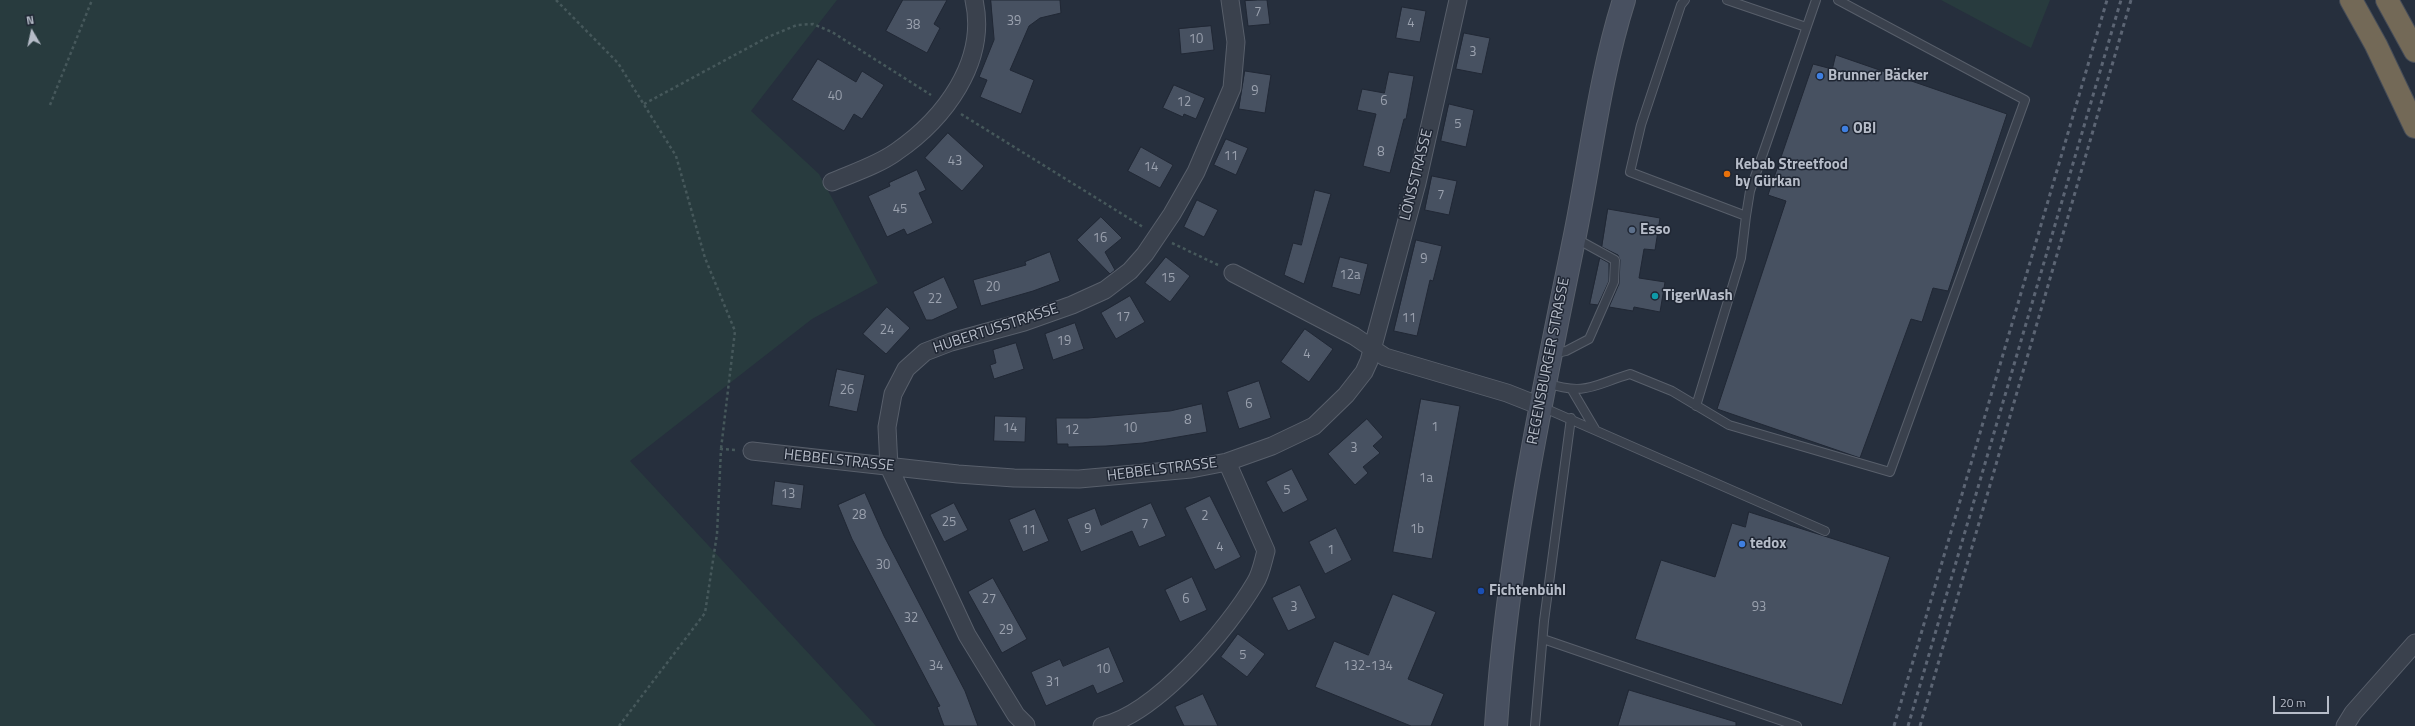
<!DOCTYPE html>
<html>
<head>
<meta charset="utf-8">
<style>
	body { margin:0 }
	#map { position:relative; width:2415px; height:726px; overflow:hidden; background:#262f3d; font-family:"Titillium Web",sans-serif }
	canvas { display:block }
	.north { position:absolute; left:12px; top:12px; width:40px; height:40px; -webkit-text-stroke:3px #1f2633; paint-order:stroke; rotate:351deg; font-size:11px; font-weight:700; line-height:16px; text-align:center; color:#b6bcc8 }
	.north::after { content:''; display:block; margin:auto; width:14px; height:18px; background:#b6bcc8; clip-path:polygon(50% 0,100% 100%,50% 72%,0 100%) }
	.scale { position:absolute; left:2273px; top:696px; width:56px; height:18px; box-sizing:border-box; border:2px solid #b6bcc8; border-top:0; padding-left:5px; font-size:12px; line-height:14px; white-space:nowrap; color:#b6bcc8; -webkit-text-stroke:3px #1f2633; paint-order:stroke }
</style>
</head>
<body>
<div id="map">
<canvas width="2415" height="726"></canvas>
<div class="north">N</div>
<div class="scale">20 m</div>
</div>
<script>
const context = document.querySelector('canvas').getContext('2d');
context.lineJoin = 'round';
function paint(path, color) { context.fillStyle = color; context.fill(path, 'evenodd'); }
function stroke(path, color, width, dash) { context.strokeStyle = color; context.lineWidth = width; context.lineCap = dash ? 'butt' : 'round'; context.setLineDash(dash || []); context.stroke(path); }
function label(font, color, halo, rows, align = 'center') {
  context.font = font + ' "Titillium Web",sans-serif'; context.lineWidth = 3; context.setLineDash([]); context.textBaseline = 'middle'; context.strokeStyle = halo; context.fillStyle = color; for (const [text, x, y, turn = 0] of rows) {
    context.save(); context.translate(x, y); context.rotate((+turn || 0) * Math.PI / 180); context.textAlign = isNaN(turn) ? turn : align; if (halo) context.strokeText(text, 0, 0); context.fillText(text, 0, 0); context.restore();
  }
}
paint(new Path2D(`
	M0,0H837L751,111L819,174L878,283L812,319L630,461L876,726H0Z
	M1941,0H2050L2031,48Z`), '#283b3e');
const building = new Path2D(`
	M903,0H947L934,24L940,28L927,53L886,31Z
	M991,0H1060L1061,13L1040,18L1029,26L1010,70L1034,80L1021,114L980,97L987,80L979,77L994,40Z
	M1258,0H1267L1270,24L1248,26L1245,1Z
	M1402,7L1426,11L1420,42L1396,38Z
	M1211,26L1214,50L1181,54L1179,29Z
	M1464,33L1490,38L1482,74L1456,69Z
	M1836,55L2007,114L1948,291L1933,288L1922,322L1911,319L1860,458L1717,409L1786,201L1768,195L1813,64L1832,69Z
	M818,59L856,82L862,71L884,85L862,119L854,114L844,131L792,100Z
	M1245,71L1271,75L1265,113L1239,109Z
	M1389,72L1414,76L1406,119H1404L1390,173L1363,166L1376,114L1357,110L1362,89L1384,93Z
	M1174,85L1205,98L1196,119L1184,114L1183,117L1163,108Z
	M1449,104L1474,110L1466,147L1441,141Z
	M948,133L984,166L962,191L925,158Z
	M1226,139L1248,148L1236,175L1214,165Z
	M1141,147L1173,165L1160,188L1128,171Z
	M917,170L926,190L919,193L933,223L907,235L904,229L887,237L868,196L890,186L889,183Z
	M1432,176L1457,181L1449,215L1425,210Z
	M1315,190L1331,194L1304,284L1284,275L1293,243L1301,245Z
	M1197,200L1218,210L1204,237L1184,227Z
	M1608,209L1660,218L1655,250L1644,249L1639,278L1665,282L1660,312L1634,307L1633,311L1609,307L1619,284L1620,260L1618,255L1602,247Z
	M1101,217L1122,238L1105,252L1115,270L1110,274L1077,240Z
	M1416,240L1442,246L1433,281L1430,280L1417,336L1394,331Z
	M1050,252L1060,281L1033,291L981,306L973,280L1026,265L1025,262Z
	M1166,257L1190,276L1170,302L1145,283Z
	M1340,257L1368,264L1360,295L1332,287Z
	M1600,258L1609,263V281L1598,305L1590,304Z
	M944,277L958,308L932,320H926L913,292Z
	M1130,296L1145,322L1116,339L1101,313Z
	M887,307L910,328L886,354L863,334Z
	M1075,323L1084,349L1053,360L1045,334Z
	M1305,329L1333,349L1309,382L1281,362Z
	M1016,343L1024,369L994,379L990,365L996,363L993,350Z
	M837,369L865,375L857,412L829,406Z
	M1259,381L1271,418L1239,429L1227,392Z
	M1421,399L1460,406L1432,559L1393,552Z
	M1202,404L1207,432L1143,443L1106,446L1068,447V444H1057L1056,418H1088L1170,411Z
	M995,416L1026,417L1025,442L994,441Z
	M1367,419L1383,437L1373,446L1380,453L1363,467L1368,473L1355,485L1328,454Z
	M1292,469L1308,500L1283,513L1266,482Z
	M775,481L804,485L801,509L772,505Z
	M865,493L884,536L965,691L978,726H944L937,707L940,706L852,539L838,505Z
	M1210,496L1241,557L1215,570L1185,508Z
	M954,503L968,530L944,542L930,515Z
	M1151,503L1166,536L1139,547L1132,531L1081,552L1067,519L1095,508L1101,525Z
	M1035,509L1049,541L1023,552L1009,520Z
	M1749,512L1890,557L1842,705L1635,639L1661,560L1715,577L1732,523L1745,527Z
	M1336,528L1352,560L1325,574L1309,542Z
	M1192,577L1207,610L1180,622L1165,590Z
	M993,578L1027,639L1002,653L968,592Z
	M1300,585L1316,618L1288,631L1272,598Z
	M1393,594L1436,612L1408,679L1444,694L1431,726H1411L1315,687L1334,641L1368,655Z
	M1238,634L1265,654L1247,677L1221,657Z
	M1109,647L1124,682L1097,694L1093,685L1046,706L1031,672L1060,659L1063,666Z
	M1629,690L1736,722V726H1618Z
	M1203,694L1218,726H1184L1175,707Z`);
paint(building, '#475161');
stroke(building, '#212835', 1);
const service = new Path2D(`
	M1685,0L1681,5L1641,125L1630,172L1746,216L1750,191L1816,0
	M1727,0L1806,27
	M1553,354L1566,351L1589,339L1614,282L1615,260L1575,238
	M1546,383C1586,396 1593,385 1630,374L1672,391L1729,425L1890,472L2025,100L1838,0
	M1572,390L1595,429
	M1696,406L1741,258L1746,216
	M1542,407L1825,531
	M1543,639L1797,726
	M1535,726L1544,621L1571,418`);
const minor = new Path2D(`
	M832,182C853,173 878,165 896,152C944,119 988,62 974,0
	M1233,273L1354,336L1385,357L1507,393L1540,406
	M752,451L958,474L1014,478L1079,479L1191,469L1227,462L1272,446L1314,426L1346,395L1364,372L1369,361L1417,183L1458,0
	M1026,725L1016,715L967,635L889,467L887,427L893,394L906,369L925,352L951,342L1024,322L1072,305L1105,290L1130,271L1145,254L1172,214L1196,172L1232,88L1236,42L1230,0
	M1102,726C1156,714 1228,629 1255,583C1261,574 1263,561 1266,551L1227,462
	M2345,726L2353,713L2415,643`);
const secondary = new Path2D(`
	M1496,726C1507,562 1541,401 1574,240C1590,162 1600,75 1624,0`);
const motorway = new Path2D(`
	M2351,0L2376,45L2415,127
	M2387,0L2415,51`);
stroke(service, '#585f6b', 10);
stroke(minor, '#585f6b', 19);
stroke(secondary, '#585f6b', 24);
stroke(motorway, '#454c58', 24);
stroke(new Path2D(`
	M556,0L618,63L676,156L705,258L735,331L721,449
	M644,104L768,37L797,25L813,24L832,32L931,95
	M50,105L92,0
	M961,114L1143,227
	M1172,243L1218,265
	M619,726L705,613L717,534L721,449L735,450`), '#46585b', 2.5, [3, 3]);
stroke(service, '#3a414d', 8);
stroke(minor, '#3a414d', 17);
stroke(secondary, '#485060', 22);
stroke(motorway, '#736957', 22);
stroke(new Path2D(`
	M1894,726L2107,0
	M1908,726L2121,0
	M1920,726L2131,0`), '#5c6574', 3, [4, 4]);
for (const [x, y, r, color] of [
	[1820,76,4,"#3f7fe0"],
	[1845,129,4,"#3f7fe0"],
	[1727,174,4,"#e8710a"],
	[1632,230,4,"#5c6f8a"],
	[1655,296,4,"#0f9aa8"],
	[1742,544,4,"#3f7fe0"],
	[1481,591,4,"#1a4fb4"]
]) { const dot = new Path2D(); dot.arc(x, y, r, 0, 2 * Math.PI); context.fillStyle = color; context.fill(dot); stroke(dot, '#1f2633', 1.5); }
label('13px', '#9aa1ae', null, [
	["7",1258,13],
	["39",1014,22],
	["4",1411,24],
	["38",913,26],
	["10",1196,40],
	["3",1473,53],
	["9",1255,92],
	["40",835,97],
	["6",1384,102],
	["12",1184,103],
	["5",1458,125],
	["8",1381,153],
	["11",1231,157],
	["43",955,162],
	["14",1151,168],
	["7",1441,196],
	["45",900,210],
	["16",1100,239],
	["9",1424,260],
	["12a",1350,276],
	["15",1168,279],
	["20",993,288],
	["22",935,300],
	["17",1123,318],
	["11",1409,319],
	["24",887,331],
	["19",1064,342],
	["4",1307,355],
	["26",847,391],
	["6",1249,405],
	["8",1188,421],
	["1",1435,428],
	["14",1010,429],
	["10",1130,429],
	["12",1072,431],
	["3",1354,449],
	["1a",1426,479],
	["5",1287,491],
	["13",788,495],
	["28",859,516],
	["2",1205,517],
	["25",949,523],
	["7",1145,525],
	["9",1088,530],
	["1b",1417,530],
	["11",1029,531],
	["4",1220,548],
	["1",1331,551],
	["30",883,566],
	["27",989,600],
	["6",1186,600],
	["3",1294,608],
	["93",1759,608],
	["32",911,619],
	["29",1006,631],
	["5",1243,656],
	["34",936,667],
	["132-134",1368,667],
	["10",1103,670],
	["31",1053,683]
]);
label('bold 15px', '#b6bcc8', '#1f2633', [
	["Brunner Bäcker",1828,76],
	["OBI",1853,129],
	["Kebab Streetfood",1735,165],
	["by Gürkan",1735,182],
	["Esso",1640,230],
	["TigerWash",1663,296],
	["tedox",1750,544],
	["Fichtenbühl",1489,591]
], 'left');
label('15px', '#b6bcc8', '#1f2633', [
	["LÖNSSTRASSE",1417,175,-76],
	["HUBERTUSSTRASSE",996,329,-18],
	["REGENSBURGER STRASSE",1549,361,-79],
	["HEBBELSTRASSE",839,461,6],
	["HEBBELSTRASSE",1162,470,-7]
]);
</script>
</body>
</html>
